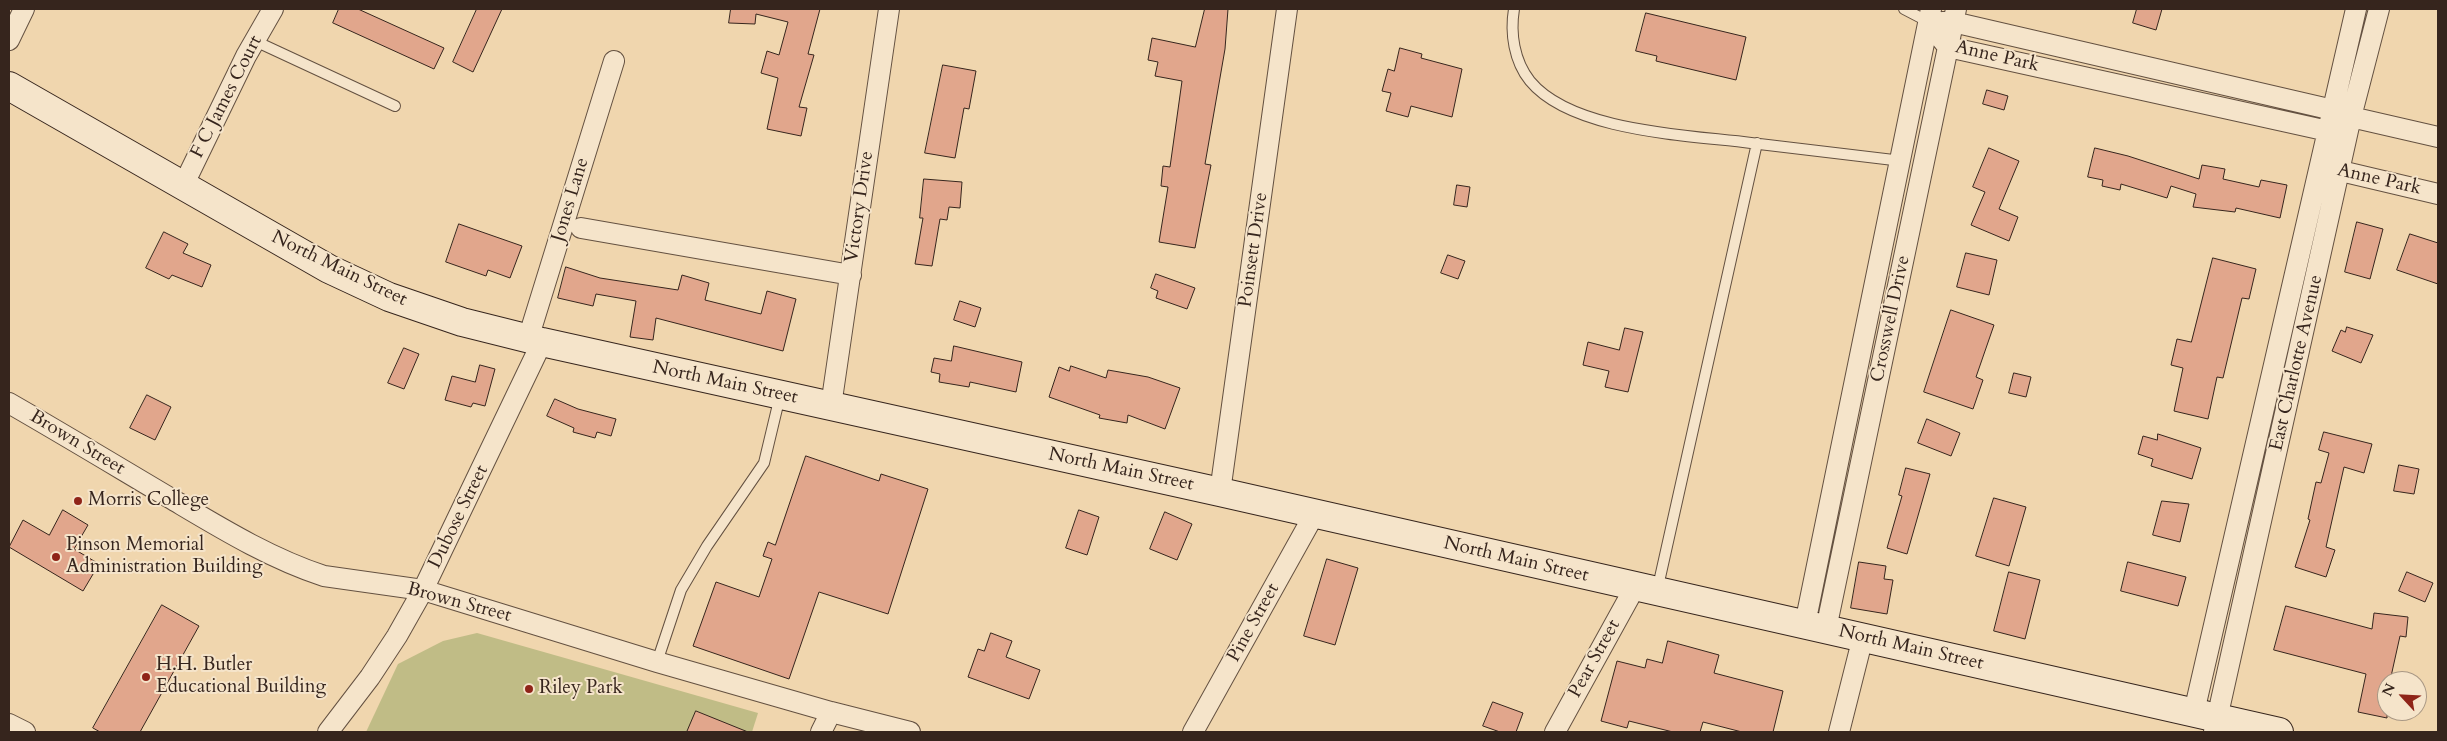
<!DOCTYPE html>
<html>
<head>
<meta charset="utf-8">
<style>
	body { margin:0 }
	#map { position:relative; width:2447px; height:741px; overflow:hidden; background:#f0d6ae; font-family:Cardo,serif }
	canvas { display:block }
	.frame { position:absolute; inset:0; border:10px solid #36251d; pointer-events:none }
	.north { position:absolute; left:2377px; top:671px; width:50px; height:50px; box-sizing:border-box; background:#f5e4ca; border:1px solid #a99885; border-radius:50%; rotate:295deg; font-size:14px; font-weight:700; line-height:20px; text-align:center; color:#36251d }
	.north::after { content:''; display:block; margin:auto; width:18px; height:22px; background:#8f2418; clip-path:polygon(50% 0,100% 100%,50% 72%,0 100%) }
</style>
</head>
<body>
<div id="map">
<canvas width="2447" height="741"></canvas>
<div class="frame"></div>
<div class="north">N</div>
</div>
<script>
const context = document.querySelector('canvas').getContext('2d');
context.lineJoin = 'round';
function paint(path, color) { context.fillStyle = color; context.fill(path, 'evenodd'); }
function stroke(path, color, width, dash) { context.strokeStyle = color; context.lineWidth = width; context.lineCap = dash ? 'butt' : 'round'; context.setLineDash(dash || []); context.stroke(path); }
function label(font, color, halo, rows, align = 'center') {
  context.font = font + ' Cardo,serif'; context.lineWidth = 4; context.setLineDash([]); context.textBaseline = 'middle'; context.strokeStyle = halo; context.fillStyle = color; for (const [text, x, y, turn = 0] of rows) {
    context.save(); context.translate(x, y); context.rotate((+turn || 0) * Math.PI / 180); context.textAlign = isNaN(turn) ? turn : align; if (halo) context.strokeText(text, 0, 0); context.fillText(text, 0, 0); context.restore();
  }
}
paint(new Path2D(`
	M477,633L758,713L752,732H366L398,664L443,641Z`), '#c0bc86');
const building = new Path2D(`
	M339,9H358L444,48L434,69L333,23Z
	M477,9H502L473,72L453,62Z
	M731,9H820L808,54L814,55L799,107L807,108L801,136L767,129L778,78L761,73L767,51L779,55L788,22L756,14L755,24L729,23Z
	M1205,9H1228L1225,49L1205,164L1211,165L1195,248L1159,242L1168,187L1161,186L1163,166L1170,167L1182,81L1155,76L1158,62L1148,60L1152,38L1195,47Z
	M2137,9H2162L2156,30L2133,23Z
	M1646,13L1746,37L1736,80L1656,61L1657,56L1636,51Z
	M1400,48L1422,54L1421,58L1462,69L1452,117L1411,106L1408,117L1386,111L1391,93L1382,91L1388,69L1394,71Z
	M943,65L976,71L969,109L964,108L955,158L925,153Z
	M1987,90L2008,96L2004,110L1983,104Z
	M1989,148L2019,161L1999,209L2018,217L2009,241L1971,225L1985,192L1973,187Z
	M2095,148L2128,156L2199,179L2202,165L2225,169L2223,179L2259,187L2261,180L2287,185L2280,218L2236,208L2235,212L2193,207L2196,194L2171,186L2167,198L2121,184L2120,190L2102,186L2103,180L2088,177Z
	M924,179L962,182L960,208L949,207L947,220L940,219L932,266L915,264L923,218H920Z
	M1457,185L1470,187L1467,207L1454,205Z
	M2357,222L2383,229L2370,279L2345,272Z
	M459,224L522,246L510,278L488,270L486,276L446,262Z
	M164,232L188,244L183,253L211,265L202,287L172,275L169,279L146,268Z
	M2410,234L2438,243V284L2397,270Z
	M1966,253L1997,260L1989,295L1957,287Z
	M1448,255L1465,261L1458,279L1441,273Z
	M2213,258L2256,269L2249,299L2242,298L2223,378L2217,377L2208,419L2174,411L2183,368L2171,365L2177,339L2191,342Z
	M566,267L600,278L678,290L682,275L709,283L705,300L761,314L767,291L796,299L783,351L656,318L653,340L630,337L636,301L596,294L593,306L558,298Z
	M1156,274L1195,288L1187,309L1156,298L1158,291L1151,288Z
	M960,301L981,308L975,327L954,320Z
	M1951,310L1994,325L1976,377L1983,380L1973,409L1924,392Z
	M2347,327L2373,335L2361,363L2332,351L2341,330L2345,332Z
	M1625,328L1643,332L1628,392L1605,387L1609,371L1583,365L1588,342L1619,350Z
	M954,346L1022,362L1016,392L970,382L969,387L939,382L940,374L931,372L934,358L951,361Z
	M404,348L419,354L404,389L388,383Z
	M480,365L495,369L485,406L473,403L471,407L445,400L452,376L475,382Z
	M1071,366L1106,378L1108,370L1148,377L1180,388L1165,429L1128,415L1127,423L1099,418L1100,415L1049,397L1059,367L1069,371Z
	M2014,373L2031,377L2026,397L2009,393Z
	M147,395L171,407L155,440L130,428Z
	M555,399L578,409L616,419L611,436L597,432L595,438L573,432L574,428L547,416Z
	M1927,419L1960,433L1951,456L1918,443Z
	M2324,432L2372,444L2364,473L2344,467L2326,547L2335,550L2326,577L2295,567L2310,520L2308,519L2316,482L2321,483L2329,453L2319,450Z
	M2158,434L2201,448L2192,479L2151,466L2153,459L2138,454L2143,436L2157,440Z
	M806,456L879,481L881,474L928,489L888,614L819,592L789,679L693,646L716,582L759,597L772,559L763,556L768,542L775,545Z
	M2399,465L2419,469L2414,494L2394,491Z
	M1906,468L1930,474L1907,554L1887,548L1902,496L1899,495Z
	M1994,498L2026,507L2009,566L1976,556Z
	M2162,501L2189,504L2180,542L2153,535Z
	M63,510L88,525L74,549L99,564L83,591L9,547L23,520L49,535Z
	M1079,510L1099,517L1087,555L1066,548Z
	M1165,512L1192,524L1177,560L1150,549Z
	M1327,559L1358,568L1335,645L1304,636Z
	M1859,562L1886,566L1884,579L1893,580L1887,614L1851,608Z
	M2128,562L2186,577L2178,606L2121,591Z
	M2009,572L2040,580L2025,639L1994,631Z
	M2407,572L2433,583L2425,602L2399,591Z
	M162,605L199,626L140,732H100L93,728Z
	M2286,606L2372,629L2374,613L2408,617L2406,637L2400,636L2390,681H2387V718L2358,712L2366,674L2274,650Z
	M991,633L1012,641L1006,657L1040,670L1029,699L968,677L978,649L984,651Z
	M1668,641L1719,655L1714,673L1783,691L1773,732H1742L1703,722L1700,732H1673L1629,721L1627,728L1601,721L1617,661L1645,668L1647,659L1662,663Z
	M1493,702L1523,713L1516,732H1500L1483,726Z
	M696,711L748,732H687Z`);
paint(building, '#e1a68c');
stroke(building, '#36251d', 1);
const service = new Path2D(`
	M1514,9C1510,33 1514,61 1530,81C1572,132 1689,135 1751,143C1801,149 1852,155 1902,161
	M1904,9L1929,22
	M255,41L395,106
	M1657,591L1757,143
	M657,662L681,590L707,546L764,463L780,396`);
const minor = new Path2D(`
	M1942,22H1953L2333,110L2351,117L2438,137
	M1939,36L1948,47L2328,131L2339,125
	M9,40L24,9
	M2328,168L2438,194
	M183,186L246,56L273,9
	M581,228L851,275
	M528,339L614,61
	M9,403C63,434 116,466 170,498C219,527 269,558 324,576L423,590L657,662L831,712L910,732
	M831,406L889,9
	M1220,492L1287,9
	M1805,624L1931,9
	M1826,629L1956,9
	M2194,712L2356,9
	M9,724L25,732
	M328,732L370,677L397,636L423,590L542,342
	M821,732L831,712
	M1193,732L1315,513
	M1555,732L1635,587
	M1839,732L1863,637
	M2214,732L2351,117L2379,9`);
const secondary = new Path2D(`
	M9,86L329,269L389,297L462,322L542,342L1220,492L2279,732`);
stroke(service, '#645141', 12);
stroke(minor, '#645141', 22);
stroke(secondary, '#36251d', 30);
stroke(service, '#f5e4ca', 10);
stroke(minor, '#f5e4ca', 20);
stroke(secondary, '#f5e4ca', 28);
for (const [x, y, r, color] of [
	[78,501,5,"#8f2418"],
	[56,557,5,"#8f2418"],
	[146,677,5,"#8f2418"],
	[529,689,5,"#8f2418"]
]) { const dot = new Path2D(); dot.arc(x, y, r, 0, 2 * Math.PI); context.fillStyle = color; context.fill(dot); stroke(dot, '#f5e4ca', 2); }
label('19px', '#36251d', '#f5e4ca', [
	["Anne Park",1997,57,13],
	["F C James Court",227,97,-63],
	["Anne Park",2379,180,13],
	["Jones Lane",571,200,-73],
	["Victory Drive",860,207,-82],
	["Poinsett Drive",1254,250,-82],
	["North Main Street",339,269,26],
	["Crosswell Drive",1891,319,-78],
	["East Charlotte Avenue",2297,363,-77],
	["North Main Street",725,383,12],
	["Brown Street",77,443,31],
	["North Main Street",1121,470,12],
	["Dubose Street",459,517,-64],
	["North Main Street",1516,560,13],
	["Brown Street",459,603,15],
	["Pine Street",1254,623,-61],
	["North Main Street",1911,648,13],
	["Pear Street",1595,659,-61]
]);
label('19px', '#36251d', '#f5e4ca', [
	["Morris College",88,501],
	["Pinson Memorial",66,546],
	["Administration Building",66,568],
	["H.H. Butler",156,666],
	["Educational Building",156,688],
	["Riley Park",539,689]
], 'left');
</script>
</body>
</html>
